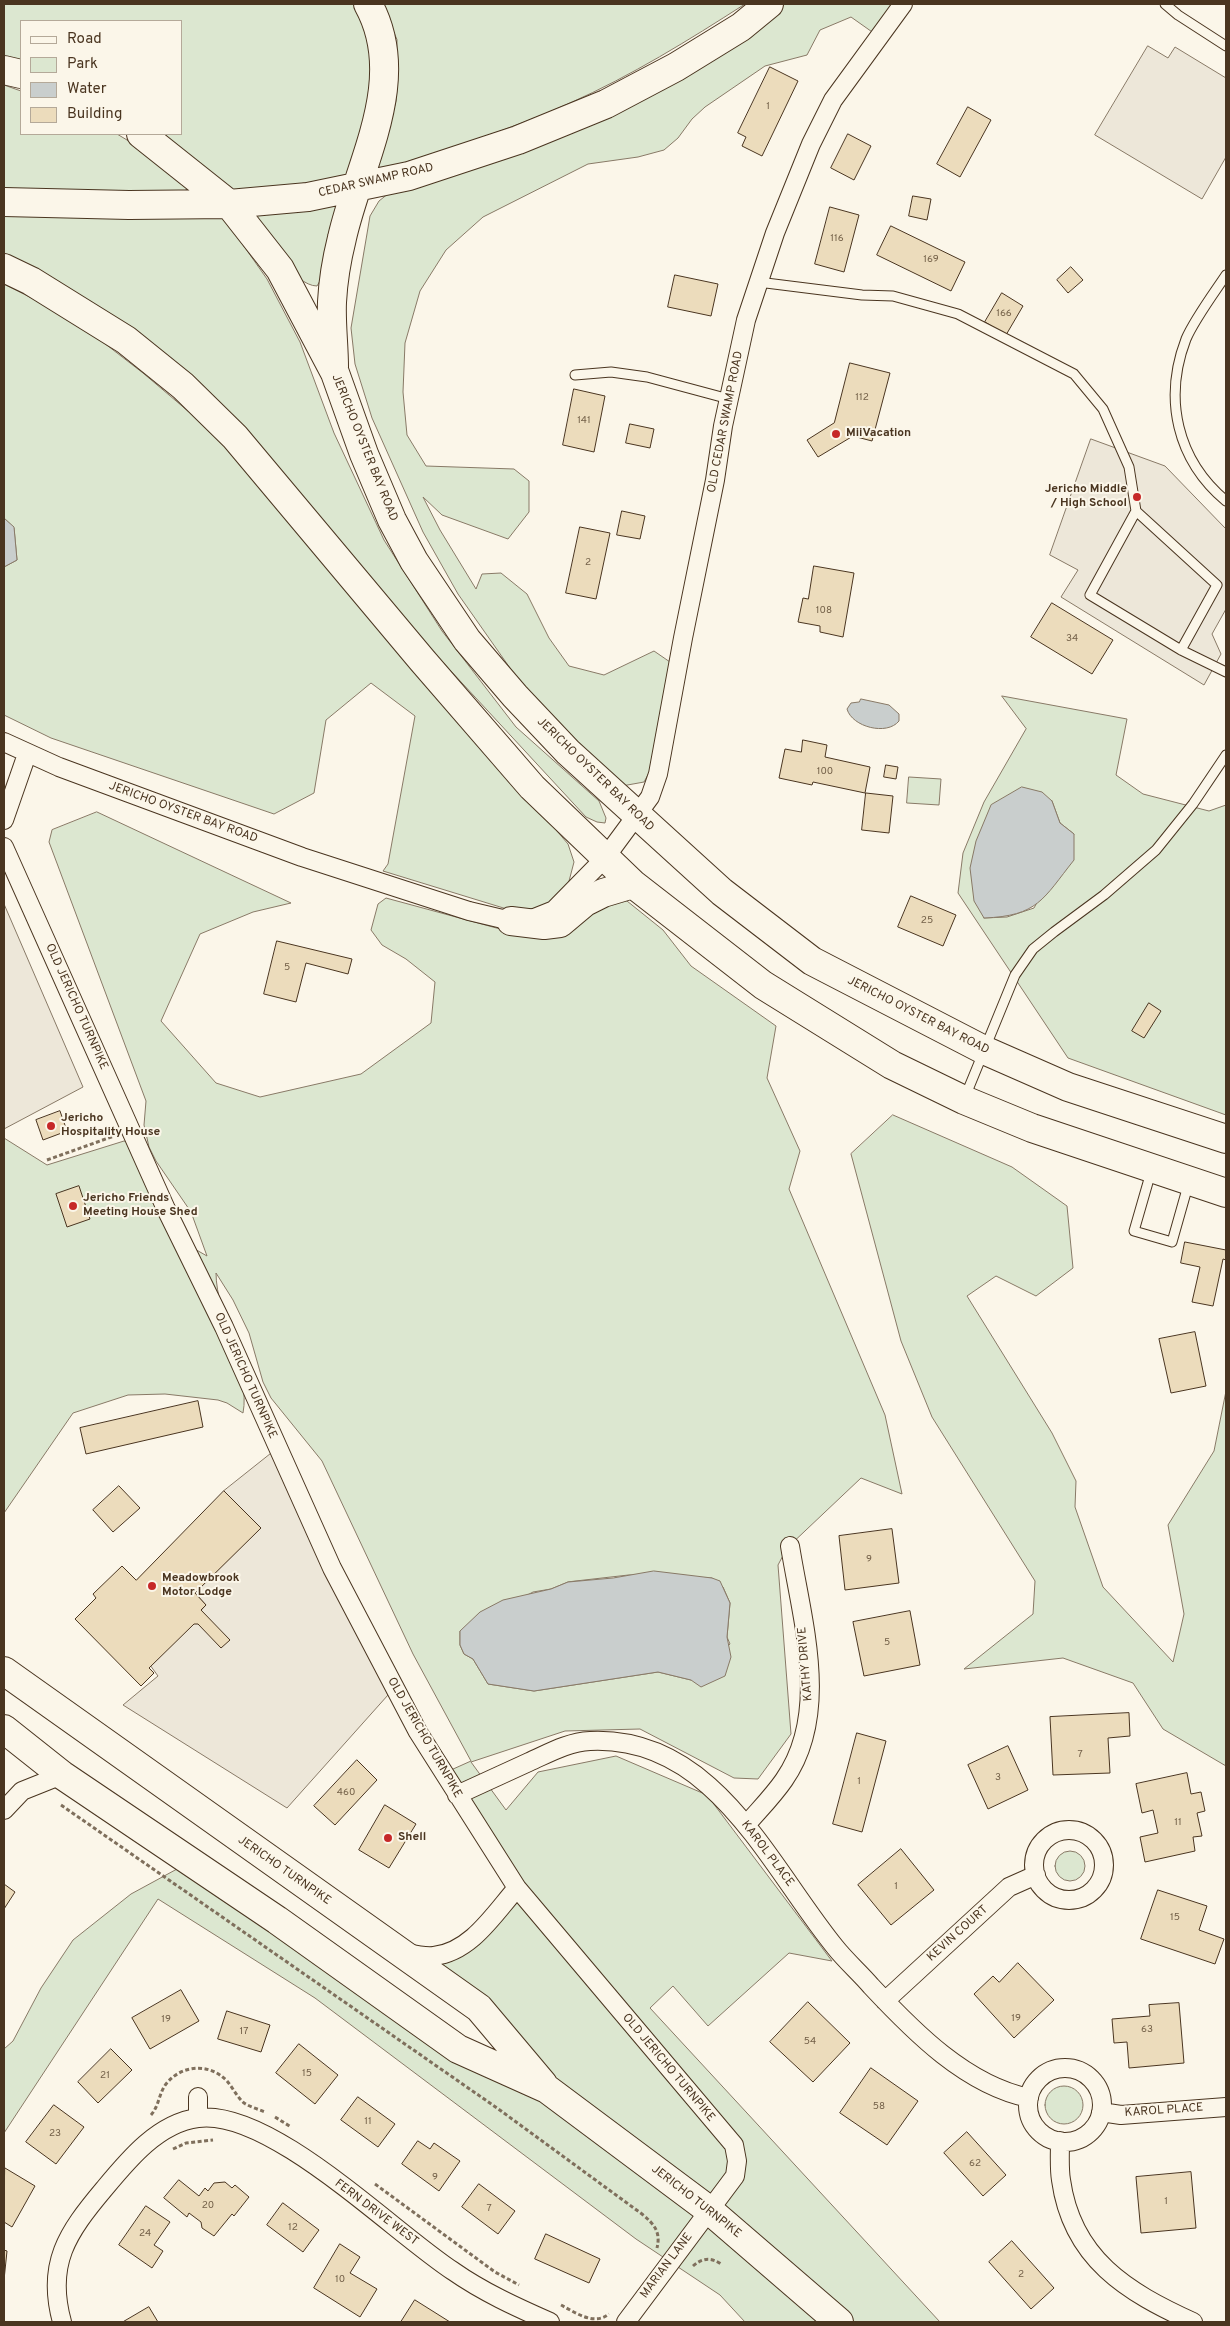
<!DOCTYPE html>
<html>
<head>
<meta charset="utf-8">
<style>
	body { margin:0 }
	#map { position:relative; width:1230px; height:2326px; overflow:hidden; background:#fbf6e9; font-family:Overpass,sans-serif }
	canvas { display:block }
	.frame { position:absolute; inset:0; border:5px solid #4a3520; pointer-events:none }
	.legend { position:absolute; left:20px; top:20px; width:162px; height:115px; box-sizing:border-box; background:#fbf6e9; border:1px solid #b4a999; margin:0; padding:6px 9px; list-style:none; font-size:15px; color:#4a3520 }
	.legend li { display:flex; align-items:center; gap:10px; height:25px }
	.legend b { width:25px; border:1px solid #b4a999 }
</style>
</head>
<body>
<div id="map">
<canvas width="1230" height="2326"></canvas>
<div class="frame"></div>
<ul class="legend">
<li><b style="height:6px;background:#fbf6e9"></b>Road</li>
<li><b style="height:14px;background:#dce7d0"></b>Park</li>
<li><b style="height:14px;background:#c9cecd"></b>Water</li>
<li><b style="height:14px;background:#ecdcbc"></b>Building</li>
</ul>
</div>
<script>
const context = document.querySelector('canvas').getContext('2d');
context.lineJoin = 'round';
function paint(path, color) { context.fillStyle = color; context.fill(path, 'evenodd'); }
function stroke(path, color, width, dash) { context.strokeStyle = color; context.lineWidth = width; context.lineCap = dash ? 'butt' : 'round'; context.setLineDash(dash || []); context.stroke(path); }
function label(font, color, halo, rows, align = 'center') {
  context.font = font + ' Overpass,sans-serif'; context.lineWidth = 4; context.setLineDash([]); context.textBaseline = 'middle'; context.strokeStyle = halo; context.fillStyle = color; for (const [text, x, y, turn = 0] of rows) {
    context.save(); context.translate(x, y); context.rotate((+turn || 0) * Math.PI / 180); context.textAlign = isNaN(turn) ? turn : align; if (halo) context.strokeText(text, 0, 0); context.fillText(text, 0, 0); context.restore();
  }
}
const green = new Path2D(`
	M4,4H358L375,48L373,92L348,178L230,192L164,134H181V21H21V62L4,56Z
	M382,4H745C689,40 631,76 570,103C508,131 442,151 377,171L396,101L397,40Z
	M773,4H898L875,34L851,17L820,30L807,55L765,66L705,107L692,119L678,138L664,150L638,157L588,164L483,217L446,250L420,291L405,343L403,392L407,435L426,466L514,469L529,481V512L508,539L442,515L423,497L440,530L476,589L482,574L501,573L527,594L549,638L569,666L604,675L654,651L670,662L650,771L644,782L622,786L609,779L517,678L458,594L423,532L372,418L355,364L351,328L370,216L379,201L394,189L542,136Z
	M4,85L21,91V134H117L147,152L189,185L184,193L131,195L4,188Z
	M339,204L324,274L317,286C294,286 265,237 252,219L255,212Z
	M4,209L222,215L267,279L300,342L334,433L384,540L442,631L516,727L599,801L606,818L605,823L597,822L586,817L425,643L267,454L17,259L4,253Z
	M4,284L73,319L143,373L234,450L568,844L574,862L568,885L552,902L530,910H510L383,871L388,864L415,716L371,683L326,720L314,793L274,814L51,738L4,715V567L17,560L14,528L4,518Z
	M1002,696L1127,719L1116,775L1143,794L1209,811L1226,805V1115L1068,1058L958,893L963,853L984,802L1026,729ZM1052,801L1060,823L1074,834L1034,908L1007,917L984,918Z
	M909,777L941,779L939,805L907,803Z
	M97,812L291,903L253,912L200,934L161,1021L216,1083L260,1097L361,1074L431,1023L435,982L406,959L382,945L371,930L378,904L386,898L526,936L617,896L627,901L663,930L691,966L776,1026L767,1078L800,1151L789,1189L885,1415L902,1494L861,1478L787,1548L778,1565L791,1734L758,1779L734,1778L640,1729L565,1731L471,1762L506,1810L538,1772L616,1756L707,1795L832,1961L789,1953L708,2026L673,1986L650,2008L940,2322H745L720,2295L636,2239L315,1998L158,1899L4,2133V2049L13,2041L41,1988L73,1940L131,1894L177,1869L546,2089L398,1949L459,1946L514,1888L442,1774L471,1761L413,1654L322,1461L271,1398L263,1382L249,1333L233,1300L216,1273C216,1314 251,1374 243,1413L227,1403L218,1400L165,1394L128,1395L73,1413L4,1513V1138L47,1165L124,1141L132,1143L193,1248L207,1256L191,1212L156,1161L149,1147L144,1125L146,1101L49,842L52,830ZM629,1575L712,1578L723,1587L730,1603L727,1637L730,1644L691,1680L658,1672L534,1691L488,1684L473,1659L464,1654L460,1645V1631L533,1592L551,1589L568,1582Z
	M893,1115L1012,1167L1067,1206L1073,1268L1036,1296L996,1276L967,1296L1052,1433L1076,1481L1075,1507L1103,1587L1173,1662L1184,1614L1168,1525L1214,1451L1226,1391V1766L1163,1729L1133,1683L1063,1658L964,1669L1033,1614L1035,1581L932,1417L901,1341L851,1154Z
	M1055 1866a15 15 0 1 1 30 0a15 15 0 1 1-30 0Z
	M1045 2105a19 19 0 1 1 38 0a19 19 0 1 1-38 0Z`);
paint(green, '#dce7d0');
stroke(green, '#887966', 1);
const parking = new Path2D(`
	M1148,46L1168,58L1175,47L1226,78V157L1202,199L1095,135Z
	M1091,439L1165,466L1226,529V609L1212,634L1221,654L1204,685L1061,597L1078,570L1050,555Z
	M4,904L83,1087L4,1129Z
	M273,1452L388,1695L287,1808L123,1705L158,1676L150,1665L206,1605L195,1593L260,1528L224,1491Z`);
paint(parking, '#ede7d9');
stroke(parking, '#887966', 1);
const water = new Path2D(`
	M4,518L14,527L17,560L4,567Z
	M861,699L889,705L899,714V721C887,736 852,727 847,709L851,703L859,702Z
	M1022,787L1042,792L1052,801L1060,823L1074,834V860C1043,899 1038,916 984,918L974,901L970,868L976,841L991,805Z
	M654,1571L712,1578L720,1581L730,1603L727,1637L731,1657L725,1676L701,1687L691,1680L658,1672L534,1691L488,1684L473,1659L464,1654L460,1645V1631L480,1612L503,1600L551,1589L568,1582L613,1578Z`);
paint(water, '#c9cecd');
stroke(water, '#887966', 1);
const building = new Path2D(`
	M770,67L798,81L762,156L742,146L746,137L738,133Z
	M968,107L991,120L960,177L937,164Z
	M848,134L871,146L854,180L831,168Z
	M913,196L931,199L927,220L909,216Z
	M830,207L859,215L844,272L815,264Z
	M891,226L965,262L951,291L877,255Z
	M1071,267L1083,280L1068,293L1057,280Z
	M675,275L718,284L711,316L668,307Z
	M1002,293L1023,306L1006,335L985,322Z
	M850,363L890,373L872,441L853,436L818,457L807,440L834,423Z
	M574,389L605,396L594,452L563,445Z
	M630,424L654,429L650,448L626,443Z
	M622,511L645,516L640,539L617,535Z
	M580,527L610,533L596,599L566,593Z
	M814,566L854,573L843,637L820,632V626L798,622L803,598L808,599Z
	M1052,603L1113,640L1092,674L1031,637Z
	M803,740L827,745L825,757L870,767L865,793L813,782L812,785L779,778L785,749L801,752Z
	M886,765L898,767L896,779L884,777Z
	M866,793L893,796L889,833L862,830Z
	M911,896L956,915L943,946L898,927Z
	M277,941L352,959L348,974L306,963L296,1002L264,994Z
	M1149,1003L1161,1011L1144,1038L1132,1031Z
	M60,1111L67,1131L43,1140L36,1120Z
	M79,1186L90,1219L67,1227L56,1194Z
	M1185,1242L1226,1250V1260L1223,1259L1213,1306L1192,1302L1200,1267L1181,1263Z
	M1195,1332L1206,1386L1171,1393L1159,1339Z
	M198,1401L203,1427L86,1454L80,1428Z
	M119,1486L140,1508L113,1532L93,1510Z
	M224,1491L261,1528L195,1593L206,1605L201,1610L230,1640L221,1648L198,1624H194L149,1668L154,1673L141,1686L75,1619L96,1598L93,1594L122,1566L136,1580Z
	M892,1529L899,1583L845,1590L839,1536Z
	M910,1611L920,1665L864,1676L853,1622Z
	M1129,1713L1130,1736L1108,1738L1110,1773L1053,1775L1050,1717Z
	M857,1733L886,1741L862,1832L833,1824Z
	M1008,1746L1028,1790L988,1809L968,1765Z
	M357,1760L377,1780L335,1825L314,1806Z
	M1187,1773L1191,1794L1201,1792L1205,1811L1197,1813L1202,1836L1193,1837L1195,1851L1145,1862L1140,1837L1158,1833L1153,1810L1142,1813L1136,1784Z
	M385,1805L416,1824L389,1868L359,1850Z
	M901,1849L934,1890L891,1925L858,1885Z
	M4,1884L15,1892L4,1909Z
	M1158,1890L1207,1906L1199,1930L1224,1939L1215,1964L1141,1939Z
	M1018,1963L1054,2000L1014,2038L974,1994L993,1976L999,1982Z
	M181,1990L199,2021L150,2049L132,2018Z
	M808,2002L850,2043L813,2082L770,2042Z
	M1179,2003L1184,2063L1129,2068L1127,2042L1114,2043L1112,2019L1150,2016L1149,2005Z
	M227,2011L270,2025L261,2052L218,2039Z
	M299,2044L338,2075L315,2104L276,2073Z
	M111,2049L132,2070L98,2103L78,2082Z
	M871,2068L918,2101L887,2145L840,2113Z
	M358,2097L395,2124L378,2147L341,2120Z
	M54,2105L84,2127L56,2164L26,2142Z
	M967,2132L1006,2175L983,2196L944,2153Z
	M418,2141L430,2149L434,2143L460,2161L439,2191L402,2164Z
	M5,2168L35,2186L12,2227L4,2222Z
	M1191,2172L1196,2228L1141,2233L1136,2177Z
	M179,2180L199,2196L205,2188L208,2191L214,2183L225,2182L232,2188L235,2185L249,2197L234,2216L232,2214L214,2236L202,2228L201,2222L189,2213L187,2217L164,2198Z
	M479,2184L515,2211L498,2234L462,2207Z
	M283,2203L319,2230L303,2252L267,2225Z
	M146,2206L170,2222L154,2245L163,2251L152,2268L119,2245Z
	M546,2234L600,2259L589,2283L535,2259Z
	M1012,2241L1054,2288L1031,2309L989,2262Z
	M340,2244L360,2257L350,2273L377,2289L360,2317L314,2288Z
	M4,2250L7,2251L4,2280Z
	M415,2300L450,2322H401Z
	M149,2307L158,2322H123Z`);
paint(building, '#ecdcbc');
stroke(building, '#4a3520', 1);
const lane = new Path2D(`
	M1165,4L1178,15L1226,46
	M1226,275C1214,293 1194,320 1186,339C1163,399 1177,460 1226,501
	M758,282L862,295L893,296L958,314L1074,374L1103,409L1129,467L1136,511L1090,595L1181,650L1226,672
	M575,375L611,372L647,377L729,399
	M1136,511L1217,585L1181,650
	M965,1097L1015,975L1033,949L1054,932L1104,895L1156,850L1193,804L1226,755
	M1151,1172L1134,1231L1172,1242L1189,1182`);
const street = new Path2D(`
	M4,742L59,767L302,857L469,911L511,921L529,920L554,910L605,858L650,797L658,774L683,638L715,480L723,426L746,320L775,233L811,144L833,100L903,4
	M4,820L27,754
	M4,847L166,1209L224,1327L332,1568L418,1732L517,1888L734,2145L737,2161L735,2176L626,2322
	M457,1795C481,1784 505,1773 529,1762C549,1753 568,1742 590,1741C714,1735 769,1866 835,1947C846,1961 860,1973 871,1986C914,2032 966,2085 1029,2098
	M4,1810L22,1791L62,1775
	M747,1824C759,1810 773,1796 784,1780C831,1713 802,1621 790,1546
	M1034 1865a35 35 0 1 1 70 0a35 35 0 1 1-70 0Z
	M407,1953C416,1955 426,1957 434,1956C471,1952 494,1914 517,1888
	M885,2001L1009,1887L1036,1875
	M1028 2105a37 37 0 1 1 74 0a37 37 0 1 1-74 0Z
	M198,2097V2118
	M1101,2112L1121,2115L1226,2107
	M1060,2141C1060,2154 1059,2168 1061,2180C1072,2259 1127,2292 1193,2322
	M62,2322C46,2264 67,2233 104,2189C128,2160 158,2123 198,2118C270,2108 393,2232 453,2271C483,2292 516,2307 550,2322`);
const primary = new Path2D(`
	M4,70L21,74
	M141,134L229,204L280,269L335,373L364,454L392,520L414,561L467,640L515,696L568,752L722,892L812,961L986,1051L1068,1087L1226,1139
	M4,202L129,205L229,204L308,197L409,176L518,140L606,104L676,67L741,27L769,4
	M4,268L31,281L126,340L183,386L235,437L422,660L532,787L633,884L763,985L892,1065L964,1100L1032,1128L1226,1193
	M334,367C334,345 331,324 332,302C333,282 337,258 342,238C359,162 410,80 368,4
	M511,921L544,925L560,923L585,902L603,893L633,884
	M4,1671L479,2008L543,2084
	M4,1729L62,1775L277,1920L458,2049L547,2089L709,2210L839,2322`);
stroke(lane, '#4a3520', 11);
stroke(street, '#4a3520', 20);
stroke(primary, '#4a3520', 30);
stroke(new Path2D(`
	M47,1160L114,1136
	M61,1805L497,2108L642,2214C654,2224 661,2232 657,2248
	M151,2115C159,2106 159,2093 166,2084C182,2064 210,2063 227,2081C233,2088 237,2097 244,2103C250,2107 258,2109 265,2112
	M275,2117L291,2127
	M173,2149L186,2143L213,2140
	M375,2184L495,2272L519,2285
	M693,2266C702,2258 711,2257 721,2264
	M561,2305C576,2313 594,2326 609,2314`), '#7f6f5c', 3, [4, 2.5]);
stroke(lane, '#fbf6e9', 9);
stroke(street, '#fbf6e9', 18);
stroke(primary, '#fbf6e9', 28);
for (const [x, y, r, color] of [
	[836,434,5,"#c62828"],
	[1137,497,5,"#c62828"],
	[51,1126,5,"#c62828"],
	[73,1206,5,"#c62828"],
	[152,1586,5,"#c62828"],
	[388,1838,5,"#c62828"]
]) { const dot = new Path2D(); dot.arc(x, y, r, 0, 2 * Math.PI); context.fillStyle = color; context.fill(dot); stroke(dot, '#fbf6e9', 2); }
label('10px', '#725f47', null, [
	["1",768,107],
	["116",837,239],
	["169",931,260],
	["166",1004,314],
	["112",862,398],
	["141",584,421],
	["2",588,563],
	["108",824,611],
	["34",1072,639],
	["100",825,772],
	["25",927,921],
	["5",287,968],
	["9",869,1560],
	["5",887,1643],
	["7",1080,1755],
	["3",998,1778],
	["1",859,1782],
	["460",346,1793],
	["11",1178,1823],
	["1",896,1887],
	["15",1175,1918],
	["19",1016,2019],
	["19",166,2020],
	["63",1147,2030],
	["17",244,2032],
	["54",810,2042],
	["15",307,2074],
	["21",105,2076],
	["58",879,2107],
	["11",368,2122],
	["23",55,2134],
	["62",975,2164],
	["9",435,2178],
	["1",1166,2202],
	["20",208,2206],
	["7",489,2209],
	["12",293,2228],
	["24",145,2234],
	["2",1021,2275],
	["10",340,2280]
]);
label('12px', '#4a3520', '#fbf6e9', [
	["CEDAR SWAMP ROAD",376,181,-13],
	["OLD CEDAR SWAMP ROAD",726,422,-79],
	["JERICHO OYSTER BAY ROAD",364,448,68],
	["JERICHO OYSTER BAY ROAD",595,775,44],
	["JERICHO OYSTER BAY ROAD",183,813,20],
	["OLD JERICHO TURNPIKE",76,1007,66],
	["JERICHO OYSTER BAY ROAD",918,1016,27],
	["OLD JERICHO TURNPIKE",245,1376,66],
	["KATHY DRIVE",806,1664,-95],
	["OLD JERICHO TURNPIKE",424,1738,60],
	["KAROL PLACE",767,1854,53],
	["JERICHO TURNPIKE",284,1871,35],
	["KEVIN COURT",958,1934,-42],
	["OLD JERICHO TURNPIKE",668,2068,50],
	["KAROL PLACE",1164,2111,-4],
	["JERICHO TURNPIKE",696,2202,38],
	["FERN DRIVE WEST",376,2213,37],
	["MARIAN LANE",667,2266,-53]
]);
label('bold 12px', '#4a3520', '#fbf6e9', [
	["MiiVacation",846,434],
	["Jericho Middle",1127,490,"right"],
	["/ High School",1127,504,"right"],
	["Jericho",61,1119],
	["Hospitality House",61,1133],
	["Jericho Friends",83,1199],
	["Meeting House Shed",83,1213],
	["Meadowbrook",162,1579],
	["Motor Lodge",162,1593],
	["Shell",398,1838]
], 'left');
</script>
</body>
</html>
